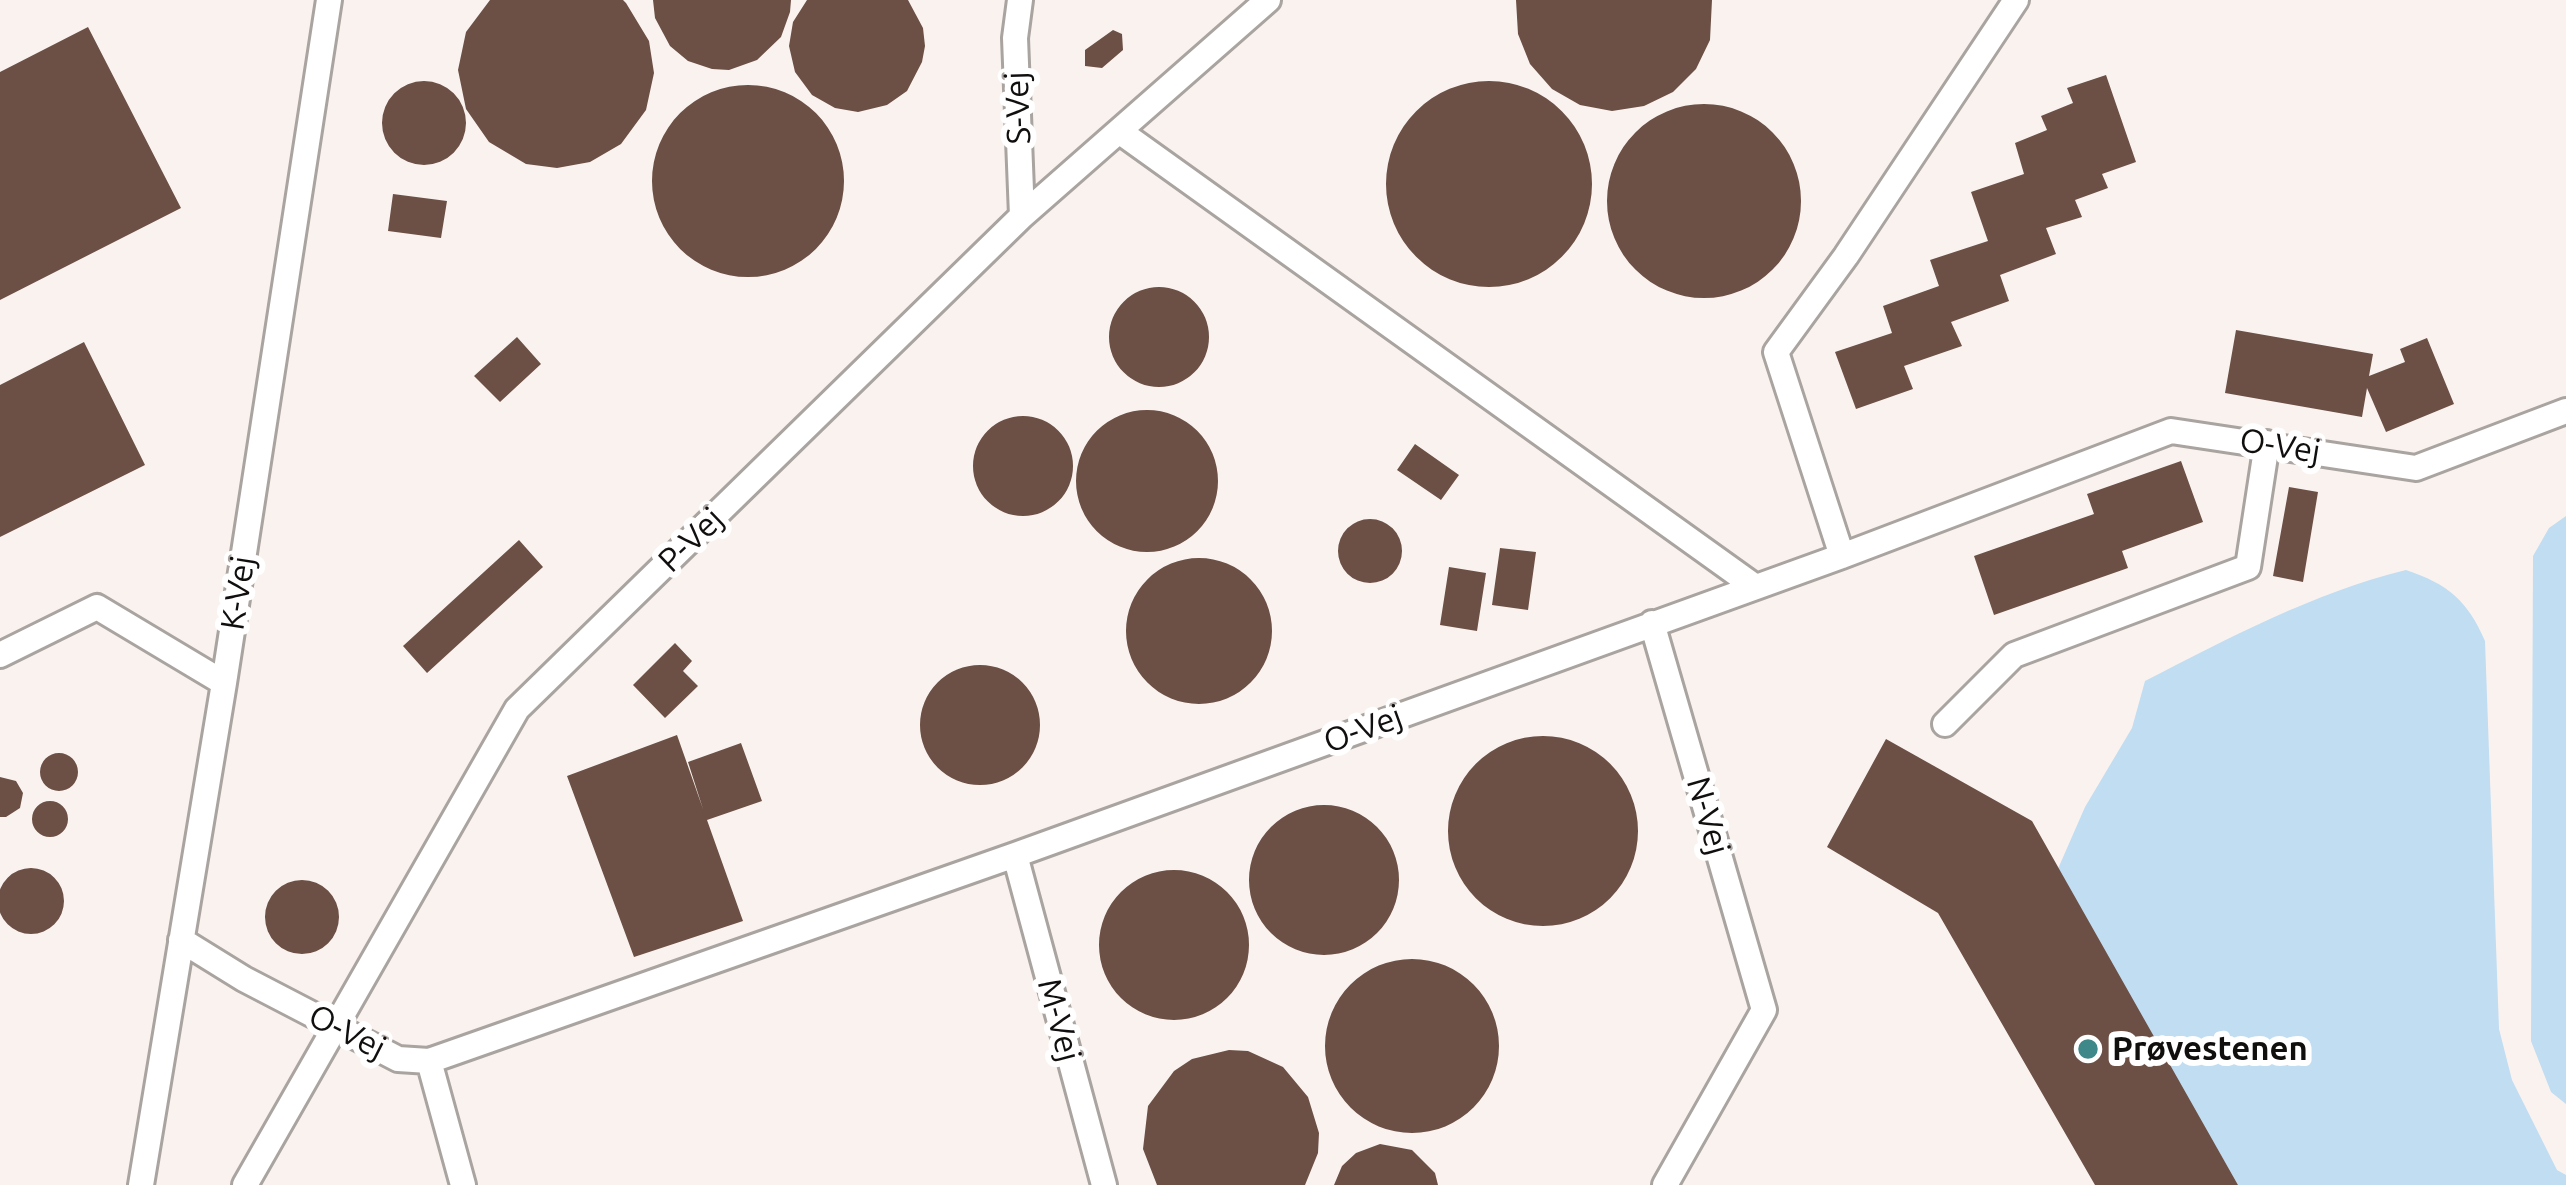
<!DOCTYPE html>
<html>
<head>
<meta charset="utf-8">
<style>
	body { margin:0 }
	canvas { display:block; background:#f9f2ef }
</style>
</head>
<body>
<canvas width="2566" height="1185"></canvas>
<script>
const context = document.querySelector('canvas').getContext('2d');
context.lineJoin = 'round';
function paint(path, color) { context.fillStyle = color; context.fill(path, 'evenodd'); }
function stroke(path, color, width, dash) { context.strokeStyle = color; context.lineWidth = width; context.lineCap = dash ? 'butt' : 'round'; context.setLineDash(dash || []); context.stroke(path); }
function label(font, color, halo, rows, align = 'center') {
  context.font = font + ' Ubuntu,sans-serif'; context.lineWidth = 12; context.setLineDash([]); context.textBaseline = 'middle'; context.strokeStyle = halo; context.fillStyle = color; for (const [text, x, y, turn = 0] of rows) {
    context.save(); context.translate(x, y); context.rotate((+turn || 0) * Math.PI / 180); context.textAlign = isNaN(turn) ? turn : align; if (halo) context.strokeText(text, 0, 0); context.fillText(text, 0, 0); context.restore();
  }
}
paint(new Path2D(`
	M2566,516V1104L2551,1092L2531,1041L2533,556L2549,528Z
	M2406,570C2448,584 2468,601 2485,641L2499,1029L2512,1080L2557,1170L2566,1175V1185H2238L2057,871L2085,807L2132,728L2145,681C2229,638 2313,593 2406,570Z`), '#c1ddf2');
paint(new Path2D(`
	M490,0H623L626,3L649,41L654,73L646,110L621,144L590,162L557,168L526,164L489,142L466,109L458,70L466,32Z
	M653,0H791L790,12L781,37L757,60L729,70L712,69L688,61L670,46L655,18Z
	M807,0H908L923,28L925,46L922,62L907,91L887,105L858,112L835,108L812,95L795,72L789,46L793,22Z
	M1516,0H1712L1710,40L1696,69L1673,92L1644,106L1612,111L1580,105L1552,89L1530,64L1518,34Z
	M88,27L181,208L0,300V72Z
	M1113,30L1122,34L1123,50L1102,68L1085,66V50Z
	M2106,75L2136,162L2102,174L2108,188L2075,200L2082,217L2046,228L2056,254L2000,275L2009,301L1951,322L1962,346L1904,366L1913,389L1856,409L1835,352L1892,333L1883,306L1939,286L1930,260L1988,241L1971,192L2024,174L2015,143L2047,130L2041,116L2073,103L2067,88Z
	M1386 184a103 103 0 1 1 206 0a103 103 0 1 1-206 0Z
	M382 123a42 42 0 1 1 84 0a42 42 0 1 1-84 0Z
	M652 181a96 96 0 1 1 192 0a96 96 0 1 1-192 0Z
	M1607 201a97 97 0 1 1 194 0a97 97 0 1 1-194 0Z
	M393,194L447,201L441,238L388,231Z
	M1109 337a50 50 0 1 1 100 0a50 50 0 1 1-100 0Z
	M2236,330L2373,354L2369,376L2405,362L2400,349L2427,338L2454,404L2386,432L2367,388L2362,417L2225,393Z
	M517,337L541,364L500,402L474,376Z
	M84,342L145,465L0,537V385Z
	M1076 481a71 71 0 1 1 142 0a71 71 0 1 1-142 0Z
	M973 466a50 50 0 1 1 100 0a50 50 0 1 1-100 0Z
	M1415,444L1459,475L1441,500L1397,470Z
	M2181,461L2203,522L2122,551L2128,568L1994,615L1974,556L2094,514L2087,494Z
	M2289,487L2318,492L2303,582L2273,576Z
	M1338 551a32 32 0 1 1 64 0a32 32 0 1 1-64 0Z
	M519,540L543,567L427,673L403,646Z
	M1500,548L1536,552L1528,610L1492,605Z
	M1126 631a73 73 0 1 1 146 0a73 73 0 1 1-146 0Z
	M1449,567L1486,573L1477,631L1440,625Z
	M675,643L692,661L683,671L698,686L665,718L633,685Z
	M920 725a60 60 0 1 1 120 0a60 60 0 1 1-120 0Z
	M677,735L703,809L688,762L741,743L762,801L707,820L743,921L634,957L567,776Z
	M1448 831a95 95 0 1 1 190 0a95 95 0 1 1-190 0Z
	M1886,739L2032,821L2238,1185H2095L1938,913L1827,847Z
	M40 772a19 19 0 1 1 38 0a19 19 0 1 1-38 0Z
	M0,777L16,781L23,793L20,808L6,817H0Z
	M32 819a18 18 0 1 1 36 0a18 18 0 1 1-36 0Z
	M1249 880a75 75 0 1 1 150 0a75 75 0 1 1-150 0Z
	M-2 901a33 33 0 1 1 66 0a33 33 0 1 1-66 0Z
	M1099 945a75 75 0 1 1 150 0a75 75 0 1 1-150 0Z
	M265 917a37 37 0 1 1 74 0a37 37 0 1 1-74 0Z
	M1325 1046a87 87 0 1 1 174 0a87 87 0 1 1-174 0Z
	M1229,1050L1248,1051L1283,1067L1308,1097L1319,1133L1318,1153L1305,1185H1157L1143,1149L1148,1106L1174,1071L1192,1059Z
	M1380,1144L1412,1150L1435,1173L1438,1185H1334L1342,1166L1356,1153Z`), '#6c5045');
const service = new Path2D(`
	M1020,0L1015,38L1022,216
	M1119,131L1754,586
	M1842,556L1776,352L1846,256L2016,0
	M1652,623L1764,1010L1665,1185
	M0,655L97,607L224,683
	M1945,724L2014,655L2248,567L2267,443
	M1015,855L1104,1185
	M181,940L244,979L398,1059L429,1061L1015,855L1842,556L2171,431L2416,468L2566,411
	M429,1061L463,1185
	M141,1185L224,683L329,0
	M245,1185L517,709L1022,216L1268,0`);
stroke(service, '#aaa4a1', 30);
stroke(service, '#fff', 24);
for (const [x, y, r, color] of [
	[2088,1049,12,"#3f888a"]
]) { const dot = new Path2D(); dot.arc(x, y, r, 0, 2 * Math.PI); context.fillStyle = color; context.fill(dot); stroke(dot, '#fff', 4.5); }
label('33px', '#110e0e', '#fff', [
	["S-Vej",1018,108,-92],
	["O-Vej",2280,446,9],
	["P-Vej",691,540,-44],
	["K-Vej",238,593,-81],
	["O-Vej",1363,729,-20],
	["N-Vej",1708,816,74],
	["M-Vej",1059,1020,75],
	["O-Vej",347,1032,27]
]);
label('bold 33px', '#110e0e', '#fff', [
	["Prøvestenen",2112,1049]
], 'left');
</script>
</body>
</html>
